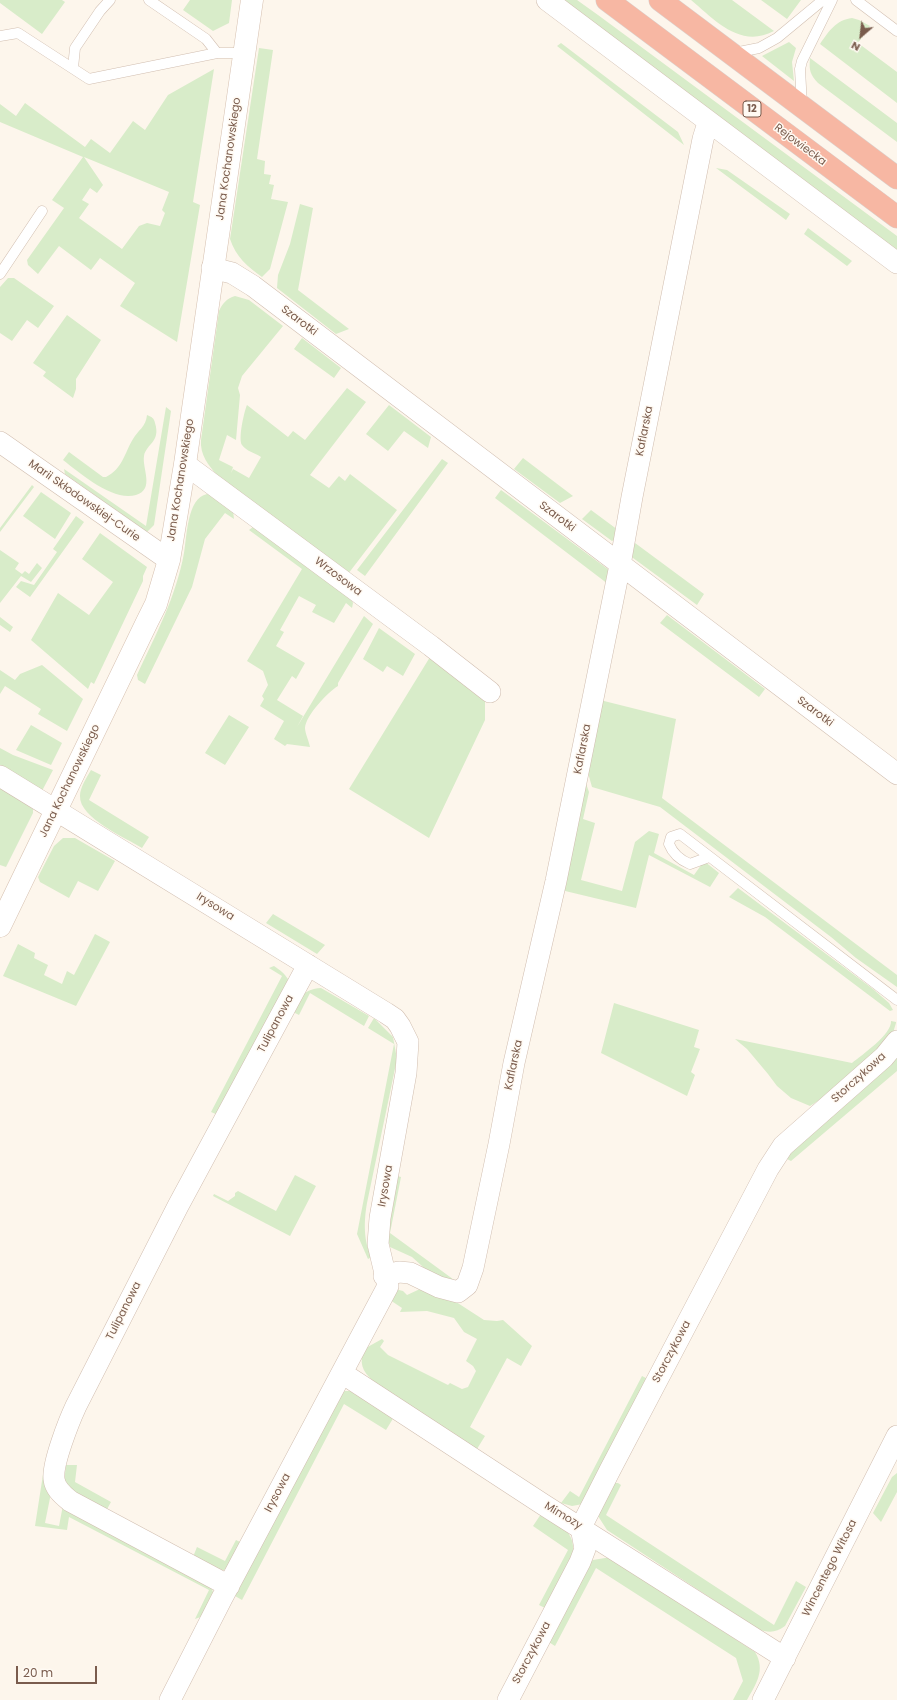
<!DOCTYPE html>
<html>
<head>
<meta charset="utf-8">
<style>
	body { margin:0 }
	#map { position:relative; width:897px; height:1700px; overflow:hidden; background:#fdf6ec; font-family:Poppins,sans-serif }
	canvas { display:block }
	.north { position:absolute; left:841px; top:16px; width:40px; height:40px; -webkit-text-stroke:3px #fffaf3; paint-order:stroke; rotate:208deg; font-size:11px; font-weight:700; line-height:16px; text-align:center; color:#7a5c4d }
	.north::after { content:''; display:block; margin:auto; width:14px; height:18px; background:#7a5c4d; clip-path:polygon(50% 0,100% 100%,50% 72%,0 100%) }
	.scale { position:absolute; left:16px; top:1666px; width:81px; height:18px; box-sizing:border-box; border:2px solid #7a5c4d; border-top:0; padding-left:5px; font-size:12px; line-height:14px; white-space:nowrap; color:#7a5c4d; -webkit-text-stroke:3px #fffaf3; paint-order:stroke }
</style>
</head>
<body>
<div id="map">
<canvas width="897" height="1700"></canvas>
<div class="north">N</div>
<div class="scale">20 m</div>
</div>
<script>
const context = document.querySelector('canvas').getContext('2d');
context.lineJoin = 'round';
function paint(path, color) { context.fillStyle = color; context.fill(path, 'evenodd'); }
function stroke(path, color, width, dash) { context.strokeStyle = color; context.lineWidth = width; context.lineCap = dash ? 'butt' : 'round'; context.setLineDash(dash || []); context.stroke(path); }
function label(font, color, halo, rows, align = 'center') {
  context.font = font + ' Poppins,sans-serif'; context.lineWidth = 3; context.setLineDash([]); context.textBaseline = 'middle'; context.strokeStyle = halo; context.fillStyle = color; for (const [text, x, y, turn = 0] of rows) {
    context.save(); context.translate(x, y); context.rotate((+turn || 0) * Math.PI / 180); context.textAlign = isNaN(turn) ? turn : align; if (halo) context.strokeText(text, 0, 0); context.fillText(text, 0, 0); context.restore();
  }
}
paint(new Path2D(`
	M0,0H62L65,2L42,34L0,3Z
	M190,0H232L229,23L213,31L183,10Z
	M557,0H577L598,15L897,236V255Z
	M691,0H732L774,31C740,49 715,20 691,0Z
	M761,0H801L787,19Z
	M852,18L859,20L870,26L858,43L897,72V103L820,44C829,31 836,20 852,18Z
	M789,42L796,48L792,62L794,81L762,56Z
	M561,43L678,132L684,145L557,46Z
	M259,48L273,50L257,159L265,161L264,174L271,175L269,184L274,185L271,199L288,202L270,269L262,277C247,266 236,257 230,239Z
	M810,58L897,123V142L818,83C810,74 809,71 810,58Z
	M214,69L193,202L200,205L177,342L120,306L135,283L100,258L91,270L59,246L38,274L28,265L27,260L64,208L52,200L83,157L0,122V104L16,116L25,103L85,147L91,139L110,153L133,121L145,130L168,95ZM84,157L169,192L162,210L165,213L160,226L147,223L139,226L122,249L79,218L89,204L82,200L90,188L97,193L103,185Z
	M716,168L727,170L790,214L786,220Z
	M300,204L313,208L298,290L349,329L336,334L277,288L278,275L290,244Z
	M808,228L852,261L847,266L804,234Z
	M8,278H14L54,306L38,328L27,320L12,341L0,333V287Z
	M235,296L249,300L283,326L242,376L238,388L240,395L236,440L227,435L219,460L233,467L231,473L233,469L249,478L261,457C255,453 246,451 242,445C238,439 244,412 247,405L288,437L293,431L305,440L347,388L366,402L310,475L329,488L339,476L345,481L350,474L397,510L348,574L218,476C208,465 200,455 201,440L219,311C222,304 227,298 235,296Z
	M67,315L101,340L76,379V389L73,398L43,376L46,372L33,363Z
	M302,338L341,368L334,378L294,349Z
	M389,405L431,437L428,448L404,431L388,451L366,434Z
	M166,407L171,411L154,525L147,532L65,474L64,469L146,526Z
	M147,415C152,417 154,418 155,423C161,442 146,444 144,456C142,469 155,489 136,495C113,502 80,473 63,460L69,452L103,477H106C123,468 124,454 133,439C138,430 146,427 147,415Z
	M523,458L573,496L560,503L514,469Z
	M442,459L448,463L365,576L357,570Z
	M32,485L34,487L0,532V528Z
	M501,490L609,570L608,584L495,498Z
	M41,492L71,513L55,539L23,516Z
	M207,494L211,495L233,511L234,519L225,513L205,539L192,587L145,684L138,680L137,675C156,634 176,597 184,553C187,536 187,498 207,494Z
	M591,510L618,530L616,539L612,541L582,519Z
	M76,516L84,522L30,597L16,587L21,581L34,585L57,552L53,549Z
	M253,527L351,599L353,603L352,608L346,603L334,623L312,612L316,605L299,596L280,630L284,632L276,646L305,663L296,679L292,676L277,700L303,716L297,727L364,616L373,624L338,683V686C328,692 306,715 305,728C305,733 309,741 310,747L287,744L285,746L274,739L284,721L260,706L264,699L262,696L268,685L263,671L247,661L302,569L249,530Z
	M100,533L147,567L143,576V581L94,684L91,682L88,689L31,640L58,593L89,615L113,582L82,559Z
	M631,540L704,594L697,605L629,555Z
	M0,550L19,563L15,569L22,574L25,571L29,574L37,563L42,568L31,582L21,576L0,603Z
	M667,615L765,689L759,697L660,623Z
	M0,617L13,627L10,632L0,625Z
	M379,628L415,654L403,676L387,666L383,672L363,659Z
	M430,657L485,701V720L429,838L349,789Z
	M42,665L83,699L67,731L38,714L41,709L5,686L0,694V670L15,680L20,674Z
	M600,700L676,719L662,798L897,975V987L856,958L831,937L660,807L592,787L586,766Z
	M229,715L249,727L225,765L205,753Z
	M31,725L62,743L51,765L16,750Z
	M0,748L13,755L53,770L43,789L42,790L0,767Z
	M91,770L101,775L89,800L149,837L142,848C126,838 79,818 80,796C80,787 87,777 91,770Z
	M584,778L589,792L583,819L595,823L581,880L622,891L635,842L649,831L659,834L654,853L694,875L704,861L719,873L710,887L649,855L636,908L561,890Z
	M0,786L33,809V813L6,867L0,865Z
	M63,838H75L115,861L98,891L78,881L69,898L40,882L38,877L54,846Z
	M738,888L873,989L889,1003L893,1010L890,1011L765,917L729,897Z
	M273,914L325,945L317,954L266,923Z
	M95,934L110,942L76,1006L3,976L18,944L35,953L34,958L48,965L44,975L62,984L67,971L74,975Z
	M274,966C280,970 284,973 288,979L286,985L218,1115L211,1112L282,976L269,968Z
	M321,988L369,1016L364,1026L310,993L299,1015L291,1011C300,998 303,989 321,988Z
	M614,1003L699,1030L694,1047L700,1049L691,1072L695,1075L687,1096L601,1053Z
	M374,1018L393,1037L397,1059L367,1203C364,1220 363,1242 372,1257L368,1259L357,1234L394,1044L368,1028Z
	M891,1021L896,1022V1023L892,1036L832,1092L810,1106L791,1098L777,1086L768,1074L747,1049L735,1039L852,1063C862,1055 892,1034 891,1021Z
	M897,1056V1071L791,1161L785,1158Z
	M295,1175L316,1186L290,1236L213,1196L214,1194L228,1201L235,1196V1193L238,1191L276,1211Z
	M397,1176L401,1177L390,1233L461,1285L426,1272L422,1266L412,1257L390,1247L387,1233Z
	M395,1289L403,1291L407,1295L420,1289L450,1298L484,1320L497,1321L503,1320L532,1346L521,1366L507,1358L470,1427L485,1436L477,1449L373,1381C362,1371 359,1363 364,1349L382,1339L384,1341L380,1347L388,1355L448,1385L450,1383L462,1389L468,1387L476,1371L473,1366L466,1361L477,1339L464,1332L454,1318L427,1311L400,1312L402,1308L390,1300Z
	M642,1376L648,1379L583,1504L572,1506L561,1503L570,1491L579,1497Z
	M345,1391H350L394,1417L386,1430L344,1404L242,1600L235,1596L341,1393Z
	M66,1465H77L75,1482L111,1502L106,1511L81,1498L64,1482Z
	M44,1468H50L51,1493L45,1523L59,1526L63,1505L211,1587L213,1592L206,1615L195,1619L209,1590L69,1517L67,1530L35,1526Z
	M897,1473V1492L881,1522L873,1513L892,1477Z
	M613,1483H618L621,1485L606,1515L774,1625L796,1581L806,1587L785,1626C776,1633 768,1633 758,1629L607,1530L598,1516Z
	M541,1514C559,1525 576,1530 573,1555L545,1608L539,1605L568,1550L533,1526Z
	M236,1540L242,1543L226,1569L221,1571L193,1557L197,1547L225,1561Z
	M605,1558H610L755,1652C766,1670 756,1684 747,1700H733L743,1681L736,1658L596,1568L555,1646L547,1641L587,1564L593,1560Z`), '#d8ecc9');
const lane = new Path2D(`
	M149,0L206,39L217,53
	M856,0L897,31
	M0,36L18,33L89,79L217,53H244
	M734,53L759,48L777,38L823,0
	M73,68L75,48L100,11L110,0
	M802,106L800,69L802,61L832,0
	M0,274L42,211
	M709,857L690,864C680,860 673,854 669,844L671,837L680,834L897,1000`);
const street = new Path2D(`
	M547,0L897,263
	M212,268L232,273L253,286L897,774
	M0,442L169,560
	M185,464L431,646L490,692
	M0,776L386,1013L395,1019L400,1026L408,1042L406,1073L380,1218L378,1244L388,1286L222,1598L170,1700
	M384,1276L399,1272L410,1273L439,1287L458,1292L467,1285L473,1268L499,1144L514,1063L556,881L620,565L632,497L703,139L708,123
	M342,1373L544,1505L785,1658
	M229,1586L70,1501C63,1495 55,1489 54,1479C52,1464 69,1421 76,1406L178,1206L308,965
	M508,1700L580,1562L585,1549L581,1527L610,1470L768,1169L783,1146L884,1057L897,1041
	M763,1700L897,1436`);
const secondary = new Path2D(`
	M0,926L147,622L156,604L169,560L185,464L252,0`);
const highway = new Path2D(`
	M607,0L897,217
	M660,0L897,178`);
stroke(lane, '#d1beb0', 11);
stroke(street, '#d1beb0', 22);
stroke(secondary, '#d6c0b0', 23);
stroke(highway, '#dad1cd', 23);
stroke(lane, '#fff', 10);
stroke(street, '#fff', 21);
stroke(secondary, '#fff', 22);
stroke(highway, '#f7b7a3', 22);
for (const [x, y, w] of [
	[752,109,18]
]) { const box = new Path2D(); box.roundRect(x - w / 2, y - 8, w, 16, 3); context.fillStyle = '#fffaf3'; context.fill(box); stroke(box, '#7a5c4d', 1); }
label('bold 10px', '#7a5c4d', null, [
	["12",752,109]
]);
label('11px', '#7a5c4d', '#fffaf3', [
	["Rejowiecka",800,145,37],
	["Jana Kochanowskiego",229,159,-82],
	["Szarotki",299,321,37],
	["Kaflarska",645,431,-79],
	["Jana Kochanowskiego",181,480,-81],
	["Marii Skłodowskiej-Curie",84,501,35],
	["Szarotki",557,517,37],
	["Wrzosowa",338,577,37],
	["Szarotki",815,712,37],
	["Kaflarska",583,749,-79],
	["Jana Kochanowskiego",70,781,-64],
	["Irysowa",215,907,32],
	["Tulipanowa",276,1024,-62],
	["Kaflarska",514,1065,-78],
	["Storczykowa",859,1078,-42],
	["Irysowa",386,1186,-80],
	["Tulipanowa",124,1311,-63],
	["Storczykowa",672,1352,-62],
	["Irysowa",278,1493,-62],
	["Mimozy",563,1516,31],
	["Wincentego Witosa",830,1568,-63],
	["Storczykowa",532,1653,-62]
]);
</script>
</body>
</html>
